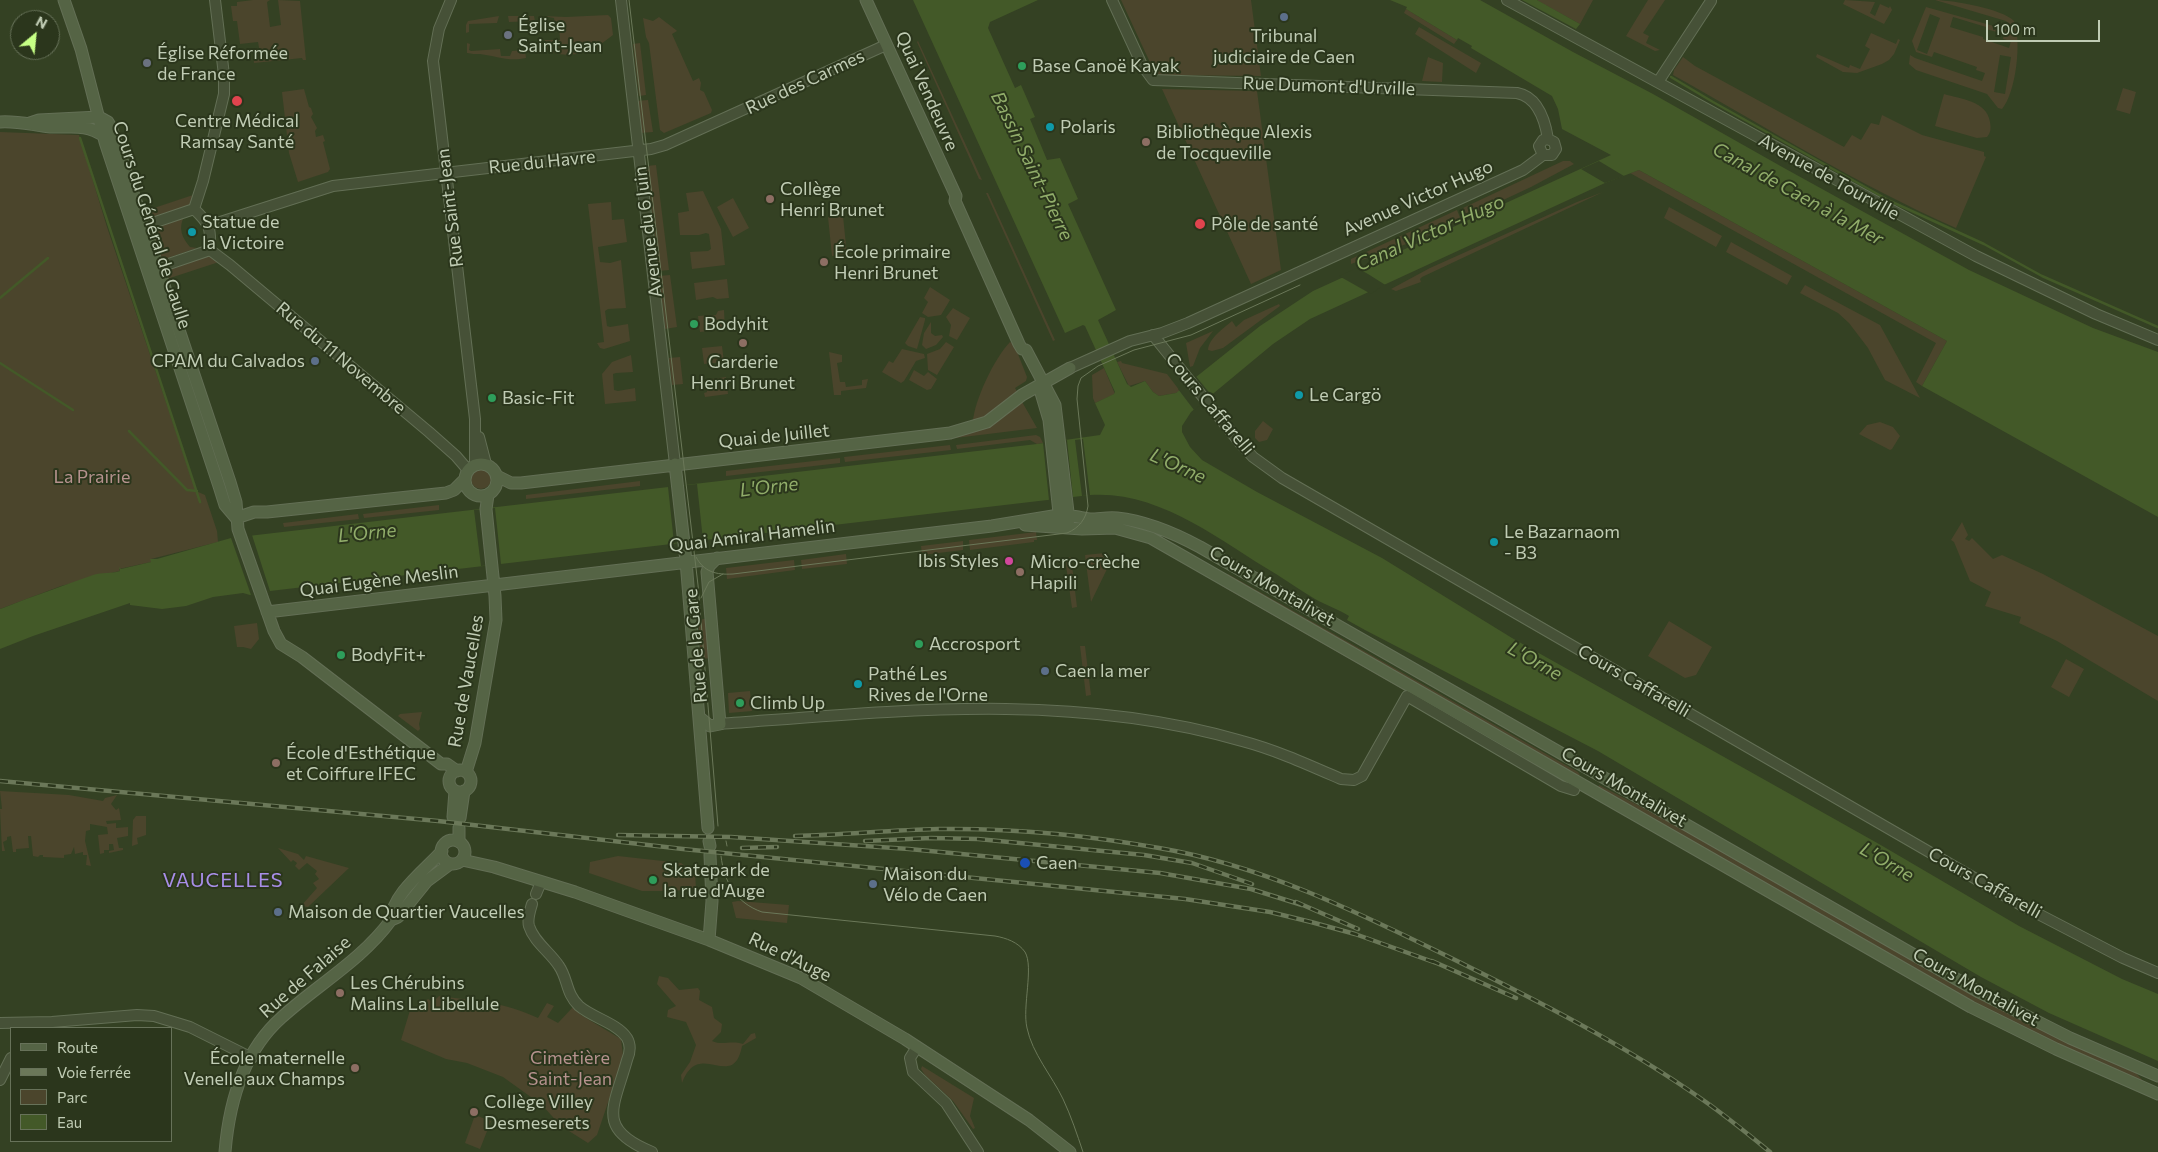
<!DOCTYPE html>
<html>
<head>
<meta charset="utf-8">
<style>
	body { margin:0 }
	#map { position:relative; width:2158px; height:1152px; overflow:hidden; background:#344123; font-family:Commissioner,sans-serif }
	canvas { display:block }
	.legend { position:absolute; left:10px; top:1027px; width:162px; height:115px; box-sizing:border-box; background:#2b361c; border:1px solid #677259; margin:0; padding:6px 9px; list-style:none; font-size:15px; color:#c0ccb4 }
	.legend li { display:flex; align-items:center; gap:10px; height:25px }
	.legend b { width:25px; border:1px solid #677259 }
	.north { position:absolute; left:10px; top:10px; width:50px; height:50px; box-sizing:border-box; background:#2b361c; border:1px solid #677259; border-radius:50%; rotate:28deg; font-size:14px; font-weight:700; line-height:20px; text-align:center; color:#c0ccb4 }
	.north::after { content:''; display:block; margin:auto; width:18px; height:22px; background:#c6ff85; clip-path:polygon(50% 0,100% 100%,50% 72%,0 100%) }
	.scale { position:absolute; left:1986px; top:20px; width:114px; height:22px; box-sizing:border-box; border:2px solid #c0ccb4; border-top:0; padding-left:6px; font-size:15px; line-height:18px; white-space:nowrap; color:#c0ccb4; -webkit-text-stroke:4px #2b361c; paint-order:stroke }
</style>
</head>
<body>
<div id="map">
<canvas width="2158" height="1152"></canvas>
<ul class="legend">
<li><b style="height:6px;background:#556445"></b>Route</li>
<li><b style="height:6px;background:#6b7859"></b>Voie ferrée</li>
<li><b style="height:14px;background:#4b452c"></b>Parc</li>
<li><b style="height:14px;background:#435928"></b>Eau</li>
</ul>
<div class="north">N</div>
<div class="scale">100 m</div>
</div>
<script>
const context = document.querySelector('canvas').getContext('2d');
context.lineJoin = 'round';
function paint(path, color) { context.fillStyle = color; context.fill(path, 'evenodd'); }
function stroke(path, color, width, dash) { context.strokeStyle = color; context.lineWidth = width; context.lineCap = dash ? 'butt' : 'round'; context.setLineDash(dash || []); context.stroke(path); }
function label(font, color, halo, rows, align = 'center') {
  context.font = font + ' Commissioner,sans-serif'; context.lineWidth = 4; context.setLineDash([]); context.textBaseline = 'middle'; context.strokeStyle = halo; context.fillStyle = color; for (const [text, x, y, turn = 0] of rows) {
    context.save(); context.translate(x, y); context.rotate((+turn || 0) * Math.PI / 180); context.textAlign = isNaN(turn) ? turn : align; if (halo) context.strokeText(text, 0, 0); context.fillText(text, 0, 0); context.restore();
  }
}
paint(new Path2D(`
	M253,0H270L267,2L270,27L281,25L278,0L300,1L306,60H303L302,58L254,63L253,54L260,53L258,42L240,44L237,21H233L231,6H237V2Z
	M1121,0H1251L1261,76L1159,75L1154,71Z
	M1593,0L1580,24L1538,1V0Z
	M1648,0H1665L1643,33L1649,36L1646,43L1660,50L1655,51L1626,36Z
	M1845,0L1875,2L1870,13L1875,16L1880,4L1889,8L1890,6L1892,10L1884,24L1843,4Z
	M1935,0C1952,0 2003,9 2014,21C2022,40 2016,93 2002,109L1998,108L1987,94L1916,70L1909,64L1910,55L1915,58L1982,81L1985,73L1976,70L1977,67L1934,52L1932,57L1916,52L1912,41L1926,7L2008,30L2009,24L2006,21ZM1930,14L1940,18L1927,54L1917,50ZM1953,17L1986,27V29L2004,34L2003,39L2011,41L2009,48L1983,39V37L1950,27ZM2000,55L2011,57L2005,94L1994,92Z
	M1406,9L1457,40L1454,44L1404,13Z
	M608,15L611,18L613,35L601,44L599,50C582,53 555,61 543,45L545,40H560L559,25H555L554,18L543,16L566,17Z
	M499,16H534L535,21L509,22L508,16H499L497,23L469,24V32L466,33V25L468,21Z
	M659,17L676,30L677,31L672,34L693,81L699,78L701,83L700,90L704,92L712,110L711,113L664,133L660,130L649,43L646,37L643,18L653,21Z
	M1419,27L1481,63L1476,73L1415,34Z
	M1871,33L1896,44L1898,39L1900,40L1894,54L1889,60L1882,64L1857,73L1843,72L1816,57L1817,54L1849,68L1850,65L1860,69L1870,49L1865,46Z
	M918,41L982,180L979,179L917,42Z
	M467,43L470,44L469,50L471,51L500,49L501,56H510L512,51L525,50L526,58C509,62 496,56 480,54C475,54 472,54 467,53Z
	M640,43L646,95L639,96L633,44Z
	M1428,57L1443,63L1442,82L1422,81Z
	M1683,57L1695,66L1844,147L1852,135L1861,140L1871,123L1879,125L1882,115L1922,135L1984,152V156L1986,157L1956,228C1858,185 1766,127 1673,75L1674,70Z
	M2123,88L2136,92L2130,114L2116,110Z
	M304,89L309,107L311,108L313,114L311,117L317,128L315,131L316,137L323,135L325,141L323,142L330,169L328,172L298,182L289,153L282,92Z
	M1162,89L1257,91L1281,270L1251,284Z
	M1944,94C1961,99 1987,101 1990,122C1991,128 1991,132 1987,137L1977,138L1935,126Z
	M648,100L653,132L640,133L636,101Z
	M0,132L79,135L107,227L196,491L205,495L217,531L218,542L151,559V562L119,569L120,571L107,574H99L77,582L61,586L0,609Z
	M1563,161H1570L1574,164L1531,187L1467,217L1463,208Z
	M656,165L669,270L659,271L647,166Z
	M1639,170L1947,341L1922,386L1916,382L1936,343L1630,173Z
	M703,191L721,229L725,265L692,269L690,252L708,251L711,249L709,234L706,233L699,235H680L678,213L689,211L686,193Z
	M1603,192L1422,277L1420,279L1421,282L1396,291L1391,289L1430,268L1577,202Z
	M986,193H988L1055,340L1053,341Z
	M196,194L192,206L148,221L145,211Z
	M733,198L749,228L733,237L717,207Z
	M611,202L612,220L624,219L627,242L598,247L600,262L610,263L621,260L626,308L608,309L605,311L607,326L610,327L628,324L630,341L604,349L600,348L597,343L604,342L588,204Z
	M1669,207L1722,236L1716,247L1664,218Z
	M1457,210L1461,220L1409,243L1351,264V259Z
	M843,216L847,255L832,256L828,217Z
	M184,217C178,228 182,238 190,247L197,248L162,260L151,228Z
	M1731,242L1792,276L1787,285L1726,252Z
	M208,254L219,262L167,279L164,269Z
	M670,275L677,327L665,329L659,276Z
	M727,279L729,298L717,299L713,297L696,300L694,283Z
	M1805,285L1880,325L1920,398L1885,380L1868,348L1849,323L1838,313L1800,293Z
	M930,287L950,300L941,315L928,317L922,313L928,302L924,298Z
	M1279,304L1280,306L1223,348L1212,351L1208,350C1209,338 1223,329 1232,321L1236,327L1244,320Z
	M953,308L970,318L957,340L949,336L951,325L946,317Z
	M724,310L725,329L700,332L698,316L716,315L718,311Z
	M920,317L925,318V320L917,349L908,346L905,343Z
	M931,322V333L935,336L942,335L943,337L936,345L926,349L922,345L924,333Z
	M1213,331L1200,348L1193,366L1190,367L1186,343Z
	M946,342L954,347L937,375L928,370L927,354L940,349Z
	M1010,342L1014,344L1027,377L1026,381L1015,388L1018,393L995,412L973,422C974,401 995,357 1010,342Z
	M722,346L724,362L704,364L702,348Z
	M902,349L924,354L925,358L916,361L904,381L901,383L882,372L889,361L893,363Z
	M829,352L842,355V362L837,363L840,382H845L846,387L862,385V380L868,379L866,388L841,391V395H834Z
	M631,355L633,372L616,373L613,374L614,390L618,391L635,388L636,401L605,404L602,374L612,362Z
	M680,357L683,384L672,385L669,358Z
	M1121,361L1122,363L1167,374L1180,391L1176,393L1159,396L1153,392L1145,381L1129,386L1117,362Z
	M1104,368L1115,394L1095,403L1093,398L1092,375Z
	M914,370L924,376L928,372L937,379L931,389L927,390L909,380Z
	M726,377L728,394L705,397L704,393L707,392L705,380Z
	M1021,400L1037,428L939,440Z
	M1263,421L1273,429L1267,440L1259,442L1255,438V431Z
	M1880,422L1893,427L1900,436L1892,449L1890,450L1859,434L1867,425Z
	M1036,435L1040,437L1043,443L1037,444L1030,440L957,449L956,445Z
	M950,445L951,450L845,462L844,457Z
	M840,458V463L726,476V471Z
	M471 479a10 10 0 1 1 20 0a10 10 0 1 1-20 0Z
	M640,481V486L526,499V495Z
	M439,505V510L364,518L363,514Z
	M358,514L359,519L284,527L283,523Z
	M1962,522L1968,535L1965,539L1969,541L1972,538L1993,559L2002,555L2043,574L2158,636V701L2057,641L2019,623L2021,617L1985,606L1991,592L1970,581L1954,542L1951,540Z
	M1036,532L1037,540H1034V542L970,550L969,540Z
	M963,541V550L922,555L921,546Z
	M1105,553L1107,569L1091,602L1085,555Z
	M846,554L847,564L802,569L801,560Z
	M1071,557L1077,607L1072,608L1065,558Z
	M794,560L795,570L727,579L726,568Z
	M1228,574L1578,772L1580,775L1578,776L1228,576Z
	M1222,585L1573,783L1572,786L1222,586Z
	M710,618L713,658L701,659L698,620Z
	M1669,621L1712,647L1696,675L1685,678L1648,656Z
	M257,623L259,639L251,649L243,647H237L234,626Z
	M1080,646H1085L1091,695L1086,696Z
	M2066,659L2084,669L2069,697L2051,687Z
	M750,691L752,711L729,713L728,693Z
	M422,712L419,724L420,729L418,731L398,716L400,714Z
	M1599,785L1696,835L2136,1073L2145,1083L2086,1058L1994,1013L1598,788Z
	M0,791L69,795L103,801L105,798L117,795L111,804L116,810L119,808L121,820L106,821L107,824L116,823V828L128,827V836L117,838L119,848H123V850L109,853V851L114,850L113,844H109V850H104V853L100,854L98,835L108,834L107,827L90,824V830L86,831L85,841L91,866L86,865L87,855H83V852L75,854L74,847L71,854L64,855V858L43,857V855H40L38,857L33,856L31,836H28L29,848L16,849V852H13L11,836L7,837V840L3,842L5,851H2L0,809H2Z
	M136,816H146V835L137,838L138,844L132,846L133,820Z
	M278,848L298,854L304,860L306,856L349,868L308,907L301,906L317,888L313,883L319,879L315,874L317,871L307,863L299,870L295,866L297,863L293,860L291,862Z
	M618,856L681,863L695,873L696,888L675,891H642L589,873L590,862Z
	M738,901L789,905L787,923L736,918L732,902Z
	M659,976L668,978L679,990L698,988L700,991L699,1000L712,1007L714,1018L722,1024L721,1032L712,1041C723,1046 730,1040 743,1044L751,1034L755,1033L756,1038L742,1046C733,1093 699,1037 682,1083L681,1075L690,1062L696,1045L686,1022L667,1017L668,1010L676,1006L657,984Z
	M439,996C476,1001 504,1002 538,1018L547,1003L554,1006L547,1017L558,1023L573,1007L581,1015L621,1039L623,1055L619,1070L597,1135L588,1143L561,1126L542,1105L503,1077L467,1063L446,1059L401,1040L411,1007H419L428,999L433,1002Z
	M922,1066L974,1098L970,1116L975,1128L973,1129L953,1101L925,1075L921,1069Z
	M475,1115L491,1121L480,1149L465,1143Z`), '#4b452c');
paint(new Path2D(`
	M913,0H1038L990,22L988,28L1015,88L1021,85L1035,117L1030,119L1047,160L1060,158L1078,199L1068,204L1116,310L1098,320L1127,384L1131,387L1145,381L1153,392L1159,396L1176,393L1260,326L1313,291L1611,155L1562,129L1558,109L1552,96L1471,48L1472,46L1458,38L1457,40L1406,9L1407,7L1390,0H1480L1573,52L1653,94L1784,168L1969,270L2093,328L2158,352V517L1922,386L1947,341L1639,170L1605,183L1310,319L1273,344L1191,412L1182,426V432L1190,447L1202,460L1257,492L1382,558L1512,638L1879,844L2019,926L2122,979L2158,994V1061L2049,1013L1981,977L1598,751L1365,630L1347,620L1349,616C1338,609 1326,605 1315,599C1301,591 1289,582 1276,574C1219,540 1159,490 1090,495L270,591L250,595L243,593L213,597L186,606L162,609L130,605V603L33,636L0,649V609L3,608C33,596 63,586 93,575C103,572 110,574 120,571L119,567L121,569L151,562L150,559H157L231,538L1037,444L1100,435L1105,425L1095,403L1114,394L1115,392L1085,326L1083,325L1065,333Z
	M1522,0H1537L1580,24L1576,29Z`), '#435928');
paint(new Path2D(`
	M1599,161L1624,176L1605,183L1581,169Z
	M1357,268L1368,274L1387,286H1382L1371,294L1339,276Z
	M1195,375L1212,396L1194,410L1178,389Z
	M1083,439L1090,495L1082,496L1075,440Z
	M1067,440L1073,497L1049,500L1043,443Z
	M697,484L703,540L674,543L668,487Z
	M495,508L501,564L481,566L474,510Z
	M252,535L270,591L251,595L231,538Z`), '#344123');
stroke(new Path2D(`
	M1671,77L1713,102L1890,201L1984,244L2042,276L2158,327
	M80,138L200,502
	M0,298L48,258
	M0,363L73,410
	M129,431L187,490L197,491`), '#435928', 2.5);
const tertiary = new Path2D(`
	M451,0L439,29L433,61L475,419V465
	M621,0L675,464
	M1112,0L1142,65L1153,80L1517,93C1538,97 1545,120 1548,139
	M1507,0L1976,256L2096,314L2158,340
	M1658,82L1711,1
	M1543,155H1552L1556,149L1554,142L1548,139
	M1543,155L1539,146L1543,140L1548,139
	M194,209L203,181L224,94V75L215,0
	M194,209C210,224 211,228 210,250
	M208,222L214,224L333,186L651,149L665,145L886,45
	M138,228L194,209
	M210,250L230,265L429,432L456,456L468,470
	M151,270L210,250
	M1153,335L1240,443L1253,457L1282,478L2021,905L2123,958L2158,973
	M1070,368L1130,341L1162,333L1188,323L1523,170L1543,155
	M479,437L486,464
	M720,724C895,711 1070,691 1242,741C1276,750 1309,765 1341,779L1354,780L1362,776L1407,696L1561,786L1574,790
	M536,894L541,882
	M532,904C530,911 527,919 529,926C534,942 550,952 559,966C568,979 566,994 579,1006C593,1018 617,1023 627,1038C631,1045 630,1053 627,1060C614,1107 595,1129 652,1152
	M0,1023L52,1022L137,1015L154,1016L190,1027L252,1058
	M917,1047L910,1058L913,1072L946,1103L978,1152
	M0,1080L11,1058`);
const secondary = new Path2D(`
	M64,0L81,49L105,142L219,486L225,505L236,518
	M866,0L956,196L955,201L1019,344L1022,349L1026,350L1055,405L1069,520
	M0,122C16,121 28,124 43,126C66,130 82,121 104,136
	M30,123L39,120L99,117L108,122L111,127L230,482L236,502L238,529L274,631L281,644L302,657L441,764H447L457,771
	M1042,383L1041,393L1049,420L1060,522
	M465 480a16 16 0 1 1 32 0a16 16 0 1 1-32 0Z
	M675,464L686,561L708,828
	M497,476L511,483H521L950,433L987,422L1022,395L1070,368
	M236,518L254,512H267L446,493L454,490L465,479
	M1025,525L1082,529L1115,528L1151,538L1971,1007L2056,1049L2158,1094
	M267,612L992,526L1059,515C1070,514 1079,518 1090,519C1099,519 1108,517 1117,518C1146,521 1174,533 1200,547L1979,992L2070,1038L2158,1076
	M699,717L710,726L720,724L707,572L709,566L717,558
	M449 781a11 11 0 1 1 22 0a11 11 0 1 1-22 0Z
	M466,772L475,743L496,620L495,596L486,509L488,495
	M453,817L455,791
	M460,818L464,791
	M459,828V842
	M441 852a12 12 0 1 1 24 0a12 12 0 1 1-24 0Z
	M709,841L710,846
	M462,860L494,867L575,892L709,940L801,978L905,1039L1029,1120L1070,1152
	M391,920C392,894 425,870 442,851
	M709,940L712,901L710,855
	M225,1152C229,1104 243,1052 281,1018C317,985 362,960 391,920L398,917L427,881L450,864`);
stroke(tertiary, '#636f55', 12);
stroke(secondary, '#636f55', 13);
stroke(tertiary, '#465137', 10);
stroke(secondary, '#556445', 11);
stroke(new Path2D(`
	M629,0L698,585L718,826
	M696,557C704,572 716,575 733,574L1067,533C1079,528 1086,519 1088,506L1077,399L1078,386L1081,378L1098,366L1134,350L1191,335L1300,285
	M701,598L709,582L723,574
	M726,841L727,846
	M721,856C724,882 736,903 762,912L995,936C1006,938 1018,942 1025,952C1034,967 1022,1007 1027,1028C1032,1053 1052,1076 1063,1099C1071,1116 1077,1134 1083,1152`), '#6b7859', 1);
const rail = new Path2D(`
	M0,781L438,821L683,849L1185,899L1270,912L1311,922L1355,934L1439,964
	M618,835L731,837L909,849L1160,873L1251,889L1302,905
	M795,836C843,835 890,830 938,829C1011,828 1087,835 1159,848C1260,865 1353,910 1445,955C1534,999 1622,1043 1703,1100C1726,1116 1748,1134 1770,1152
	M865,841L931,838L978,839L1144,855L1192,863L1252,884
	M742,848L777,847
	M1296,902L1358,929
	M1432,961L1516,998`);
stroke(rail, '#6b7859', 4.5);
stroke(rail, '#2b361c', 2.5, [8]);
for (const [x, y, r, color] of [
	[1284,17,5,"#5c6f8a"],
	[508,35,5,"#6b7280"],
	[147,63,5,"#6b7280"],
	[1022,66,5,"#2e9e5b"],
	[237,101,6,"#e0444e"],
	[1050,127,5,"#0f9aa8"],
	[1146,142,5,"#8d6e63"],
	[770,199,5,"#8d6e63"],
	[1200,224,6,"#e0444e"],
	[192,232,5,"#0f9aa8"],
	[824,262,5,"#8d6e63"],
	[694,324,5,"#2e9e5b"],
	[743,343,5,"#8d6e63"],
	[315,361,5,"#5c6f8a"],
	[1299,395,5,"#0f9aa8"],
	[492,398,5,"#2e9e5b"],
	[1494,542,5,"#0f9aa8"],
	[1009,561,5,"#d1479c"],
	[1020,572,5,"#8d6e63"],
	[919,644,5,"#2e9e5b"],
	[341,655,5,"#2e9e5b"],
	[1045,671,5,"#5c6f8a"],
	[858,684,5,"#0f9aa8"],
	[740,703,5,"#2e9e5b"],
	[276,763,5,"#8d6e63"],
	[1025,863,6,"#1a4fb4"],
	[653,880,5,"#2e9e5b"],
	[873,884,5,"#5c6f8a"],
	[278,912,5,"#5c6f8a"],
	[340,993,5,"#8d6e63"],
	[355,1068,5,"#8d6e63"],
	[474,1112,5,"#8d6e63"]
]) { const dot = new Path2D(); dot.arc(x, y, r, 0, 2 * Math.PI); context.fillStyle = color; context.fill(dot); stroke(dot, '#2b361c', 2); }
label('18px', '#c0ccb4', '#2b361c', [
	["Église",518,25],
	["Saint-Jean",518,46],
	["Tribunal",1284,36,"center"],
	["judiciaire de Caen",1284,57,"center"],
	["Église Réformée",157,53],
	["de France",157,74],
	["Base Canoë Kayak",1032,66],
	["Centre Médical",237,121,"center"],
	["Ramsay Santé",237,142,"center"],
	["Polaris",1060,127],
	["Bibliothèque Alexis",1156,132],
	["de Tocqueville",1156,153],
	["Collège",780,189],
	["Henri Brunet",780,210],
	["Statue de",202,222],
	["la Victoire",202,243],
	["Pôle de santé",1211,224],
	["École primaire",834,252],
	["Henri Brunet",834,273],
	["Bodyhit",704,324],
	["CPAM du Calvados",305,361,"right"],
	["Garderie",743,362,"center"],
	["Henri Brunet",743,383,"center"],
	["Le Cargö",1309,395],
	["Basic-Fit",502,398],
	["Le Bazarnaom",1504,532],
	["- B3",1504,553],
	["Ibis Styles",999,561,"right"],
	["Micro-crèche",1030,562],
	["Hapili",1030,583],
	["Accrosport",929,644],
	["BodyFit+",351,655],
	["Caen la mer",1055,671],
	["Pathé Les",868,674],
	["Rives de l'Orne",868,695],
	["Climb Up",750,703],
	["École d'Esthétique",286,753],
	["et Coiffure IFEC",286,774],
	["Caen",1036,863],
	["Skatepark de",663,870],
	["la rue d'Auge",663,891],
	["Maison du",883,874],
	["Vélo de Caen",883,895],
	["Maison de Quartier Vaucelles",288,912],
	["Les Chérubins",350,983],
	["Malins La Libellule",350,1004],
	["École maternelle",345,1058,"right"],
	["Venelle aux Champs",345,1079,"right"],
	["Collège Villey",484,1102],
	["Desmeserets",484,1123]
], 'left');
label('18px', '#c0ccb4', '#2b361c', [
	["Rue des Carmes",805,82,-25],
	["Rue Dumont d'Urville",1329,86,2],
	["Quai Vendeuvre",927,91,66],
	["Rue du Havre",542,162,-6],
	["Avenue de Tourville",1829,177,29],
	["Avenue Victor Hugo",1418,198,-24],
	["Rue Saint-Jean",450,208,-97],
	["Cours du Général de Gaulle",152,225,72],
	["Avenue du 6 Juin",648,232,-97],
	["Rue du 11 Novembre",341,358,40],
	["Cours Caffarelli",1210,404,50],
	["Quai de Juillet",774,436,-6],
	["Quai Amiral Hamelin",752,536,-7],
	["Quai Eugène Meslin",379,581,-7],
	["Cours Montalivet",1272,586,30],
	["Rue de la Gare",696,646,-95],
	["Rue de Vaucelles",466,681,-80],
	["Cours Caffarelli",1634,681,30],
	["Cours Montalivet",1624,787,30],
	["Cours Caffarelli",1985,883,29],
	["Rue d'Auge",790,957,26],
	["Rue de Falaise",305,977,-41],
	["Cours Montalivet",1976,987,29]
]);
label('18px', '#b6928e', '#2b361c', [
	["La Prairie",92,477],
	["Cimetière",570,1058],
	["Saint-Jean",570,1079]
]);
label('italic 19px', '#91ad6a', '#2b361c', [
	["Bassin Saint-Pierre",1032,166,64],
	["Canal de Caen à la Mer",1798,194,29],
	["Canal Victor-Hugo",1430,233,-24],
	["L'Orne",1178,466,24],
	["L'Orne",769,487,-7],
	["L'Orne",367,533,-6],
	["L'Orne",1535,661,29],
	["L'Orne",1887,862,30]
]);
context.letterSpacing = '1px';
label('20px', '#a88ee8', '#2b361c', [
	["VAUCELLES",223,880]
]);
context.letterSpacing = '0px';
</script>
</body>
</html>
